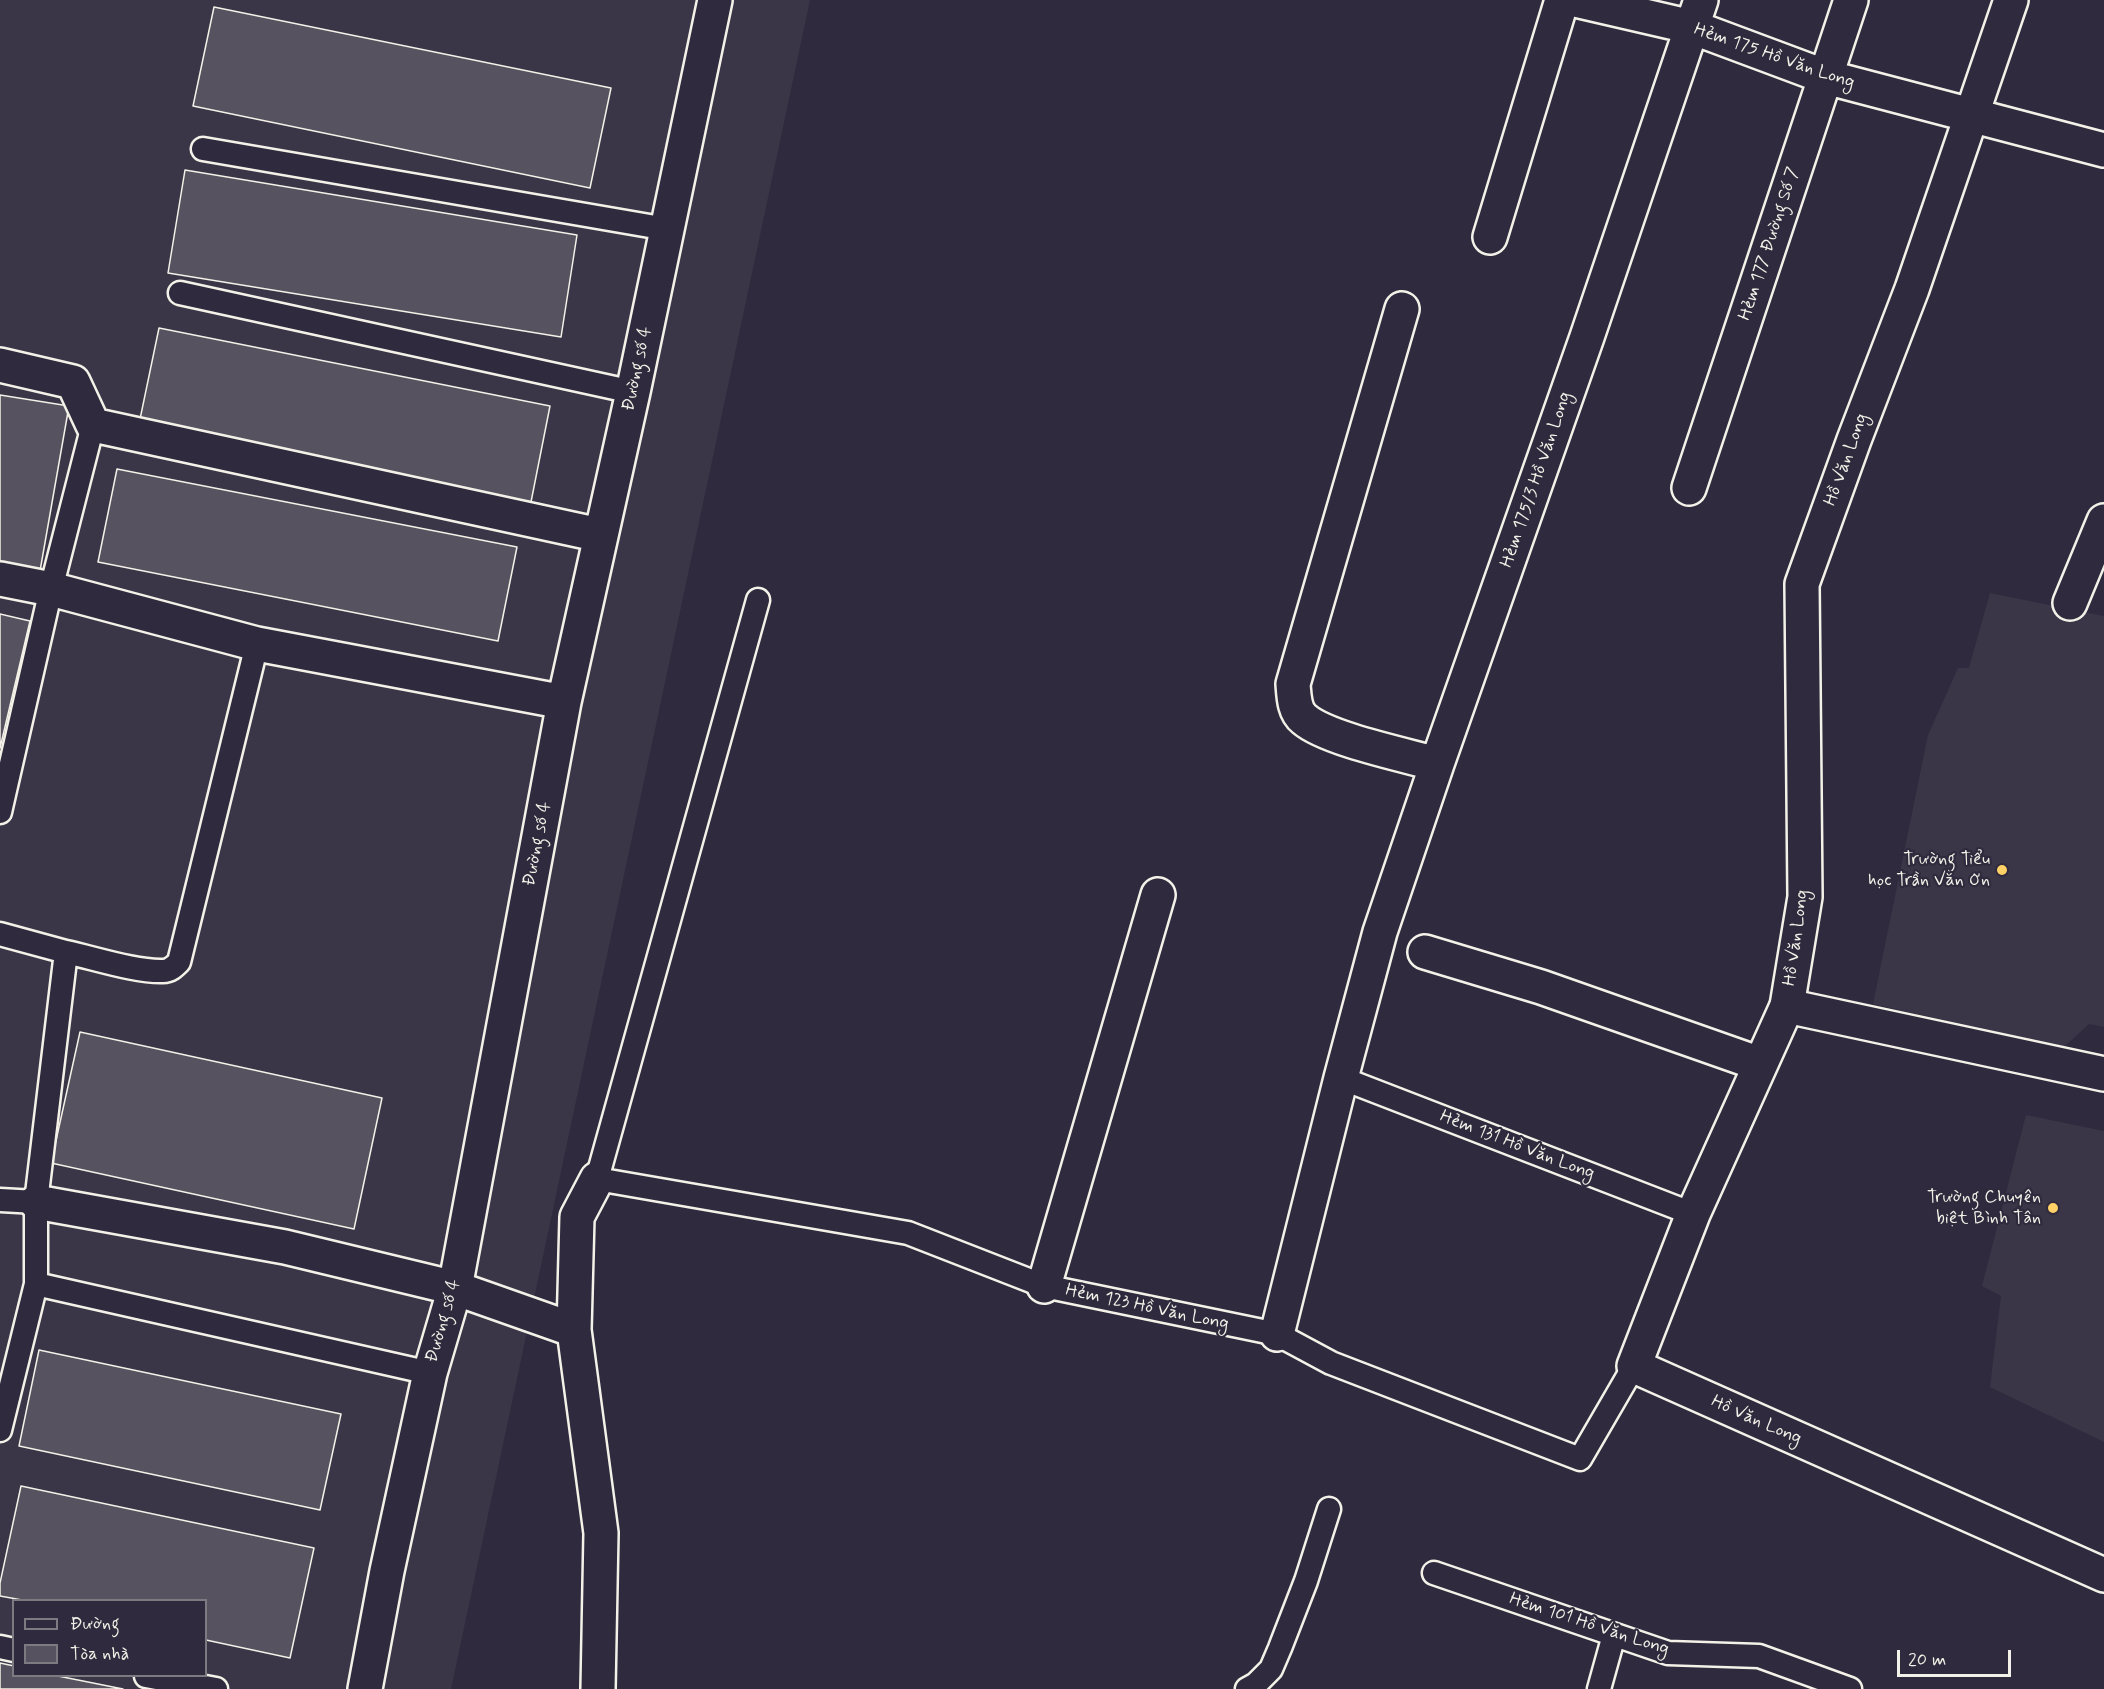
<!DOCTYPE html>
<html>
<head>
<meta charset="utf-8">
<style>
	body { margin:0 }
	#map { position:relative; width:2104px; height:1689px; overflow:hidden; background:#2f2a3d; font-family:Mynerve,sans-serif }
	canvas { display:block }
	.legend { position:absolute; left:12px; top:1599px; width:195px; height:78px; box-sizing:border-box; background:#2f2a3d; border:2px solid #7e7a81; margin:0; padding:8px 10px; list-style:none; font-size:18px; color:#f4f1e8 }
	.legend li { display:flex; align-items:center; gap:12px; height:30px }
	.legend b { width:30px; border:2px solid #7e7a81 }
	.scale { position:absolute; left:1897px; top:1650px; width:114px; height:27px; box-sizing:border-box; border:3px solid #f4f1e8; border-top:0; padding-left:8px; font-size:18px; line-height:21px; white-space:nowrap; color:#f4f1e8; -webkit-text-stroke:4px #2f2a3d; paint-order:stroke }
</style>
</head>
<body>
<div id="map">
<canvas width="2104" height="1689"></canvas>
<ul class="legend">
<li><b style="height:8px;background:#2f2a3d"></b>Đường</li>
<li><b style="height:16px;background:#56525f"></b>Tòa nhà</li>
</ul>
<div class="scale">20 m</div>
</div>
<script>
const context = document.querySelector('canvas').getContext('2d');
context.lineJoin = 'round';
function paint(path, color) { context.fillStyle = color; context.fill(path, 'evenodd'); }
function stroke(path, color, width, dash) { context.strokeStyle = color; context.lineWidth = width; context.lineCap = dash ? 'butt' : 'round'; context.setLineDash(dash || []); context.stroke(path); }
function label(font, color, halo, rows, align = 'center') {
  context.font = font + ' Mynerve,sans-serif'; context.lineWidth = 4.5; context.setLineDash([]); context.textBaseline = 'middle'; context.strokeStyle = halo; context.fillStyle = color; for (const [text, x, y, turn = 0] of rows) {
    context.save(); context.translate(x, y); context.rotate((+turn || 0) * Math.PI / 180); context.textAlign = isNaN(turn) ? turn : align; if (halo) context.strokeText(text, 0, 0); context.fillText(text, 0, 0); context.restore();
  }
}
paint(new Path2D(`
	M0,0H810L451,1689H0ZM14,1600H206V1676H14Z
	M1990,593L2104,616V1027L2089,1024L2064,1047L1873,1004L1928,735L1958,668H1969Z
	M2026,1115L2104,1131V1442L1990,1387L2001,1296L1982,1286Z`), '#3b3647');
const building = new Path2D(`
	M214,7L611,88L590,188L193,106Z
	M185,170L577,235L561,337L168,273Z
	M159,328L550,406L531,502L139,424Z
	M0,395L69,406L40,571L0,564Z
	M117,469L517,547L498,641L98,562Z
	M0,614L30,621L0,748Z
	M80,1032L382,1098L354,1229L51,1163Z
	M39,1350L341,1414L320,1510L19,1446Z
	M21,1486L314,1548L290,1658L206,1640V1600H22L0,1596V1583Z
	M0,1663L14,1666V1676H58L123,1689H0Z`);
paint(building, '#56525f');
stroke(building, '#f4f1e8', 1.5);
const service = new Path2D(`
	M203,149L667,229
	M180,293L633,392
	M758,600L597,1179L908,1233L1044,1286L1277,1334L1331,1363L1580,1459L1634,1366
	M0,812L51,589L93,425
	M0,934L66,952L36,1202V1284L0,1430
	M66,952C94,958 136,972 163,971C170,971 174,967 179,962L257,644
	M1341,1078L1693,1214
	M0,1200L36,1202
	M36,1284L430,1373
	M1434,1573L1668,1653L1759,1656L1850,1689
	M0,1647L14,1650
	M146,1676L216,1689
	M1247,1689L1256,1684L1271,1669L1280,1648L1306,1581L1329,1509
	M1599,1689L1614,1635`);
const minor = new Path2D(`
	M1575,0L1692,27L1826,77L2104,150
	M1490,237L1562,0
	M1402,309L1293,684C1294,696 1294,711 1304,719C1327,739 1405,755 1437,764
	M0,365L73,382L93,425L600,535
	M1689,488L1851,0
	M0,579L51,589L257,644L564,702
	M2070,603L2104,521
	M1425,952L1541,987L1760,1064
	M1787,1006L2104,1074
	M597,1179L577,1217L574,1330L601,1533L598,1689
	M36,1202L285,1247L455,1288L574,1330
	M1044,1286L1158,895
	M1277,1334L1341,1078L1380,932L1437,764L1587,337L1701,0
	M365,1689L387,1571L430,1373L455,1288L564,702L633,392L715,0`);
const tertiary = new Path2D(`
	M2011,0L1912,289L1854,440L1802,584L1805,897L1787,1006L1693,1214L1634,1366L2104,1575`);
stroke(service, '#f4f1e8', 27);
stroke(minor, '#f4f1e8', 38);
stroke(tertiary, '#f4f1e8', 38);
stroke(service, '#2f2a3d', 22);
stroke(minor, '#2f2a3d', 33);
stroke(tertiary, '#2f2a3d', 33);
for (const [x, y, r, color] of [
	[2002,870,6,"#ffd166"],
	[2053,1208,6,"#ffd166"]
]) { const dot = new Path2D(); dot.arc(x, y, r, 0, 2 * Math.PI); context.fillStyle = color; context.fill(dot); stroke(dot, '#2f2a3d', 2); }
label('18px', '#f4f1e8', '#2f2a3d', [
	["Hẻm 175 Hồ Văn Long",1774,57,19],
	["Hẻm 177 Đường Số 7",1770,244,-72],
	["Đường số 4",638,369,-78],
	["Hồ Văn Long",1847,460,-70],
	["Hẻm 175/3 Hồ Văn Long",1537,480,-71],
	["Đường số 4",538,844,-79],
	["Hồ Văn Long",1797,938,-82],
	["Hẻm 131 Hồ Văn Long",1517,1146,21],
	["Hẻm 123 Hồ Văn Long",1147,1308,12],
	["Đường số 4",444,1321,-74],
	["Hồ Văn Long",1756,1421,24],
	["Hẻm 101 Hồ Văn Long",1589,1625,18]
]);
label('18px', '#f4f1e8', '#2f2a3d', [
	["Trường Tiểu",1990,860],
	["học Trần Văn Ơn",1990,881],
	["Trường Chuyên",2041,1198],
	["biệt Bình Tân",2041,1219]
], 'right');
</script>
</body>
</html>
